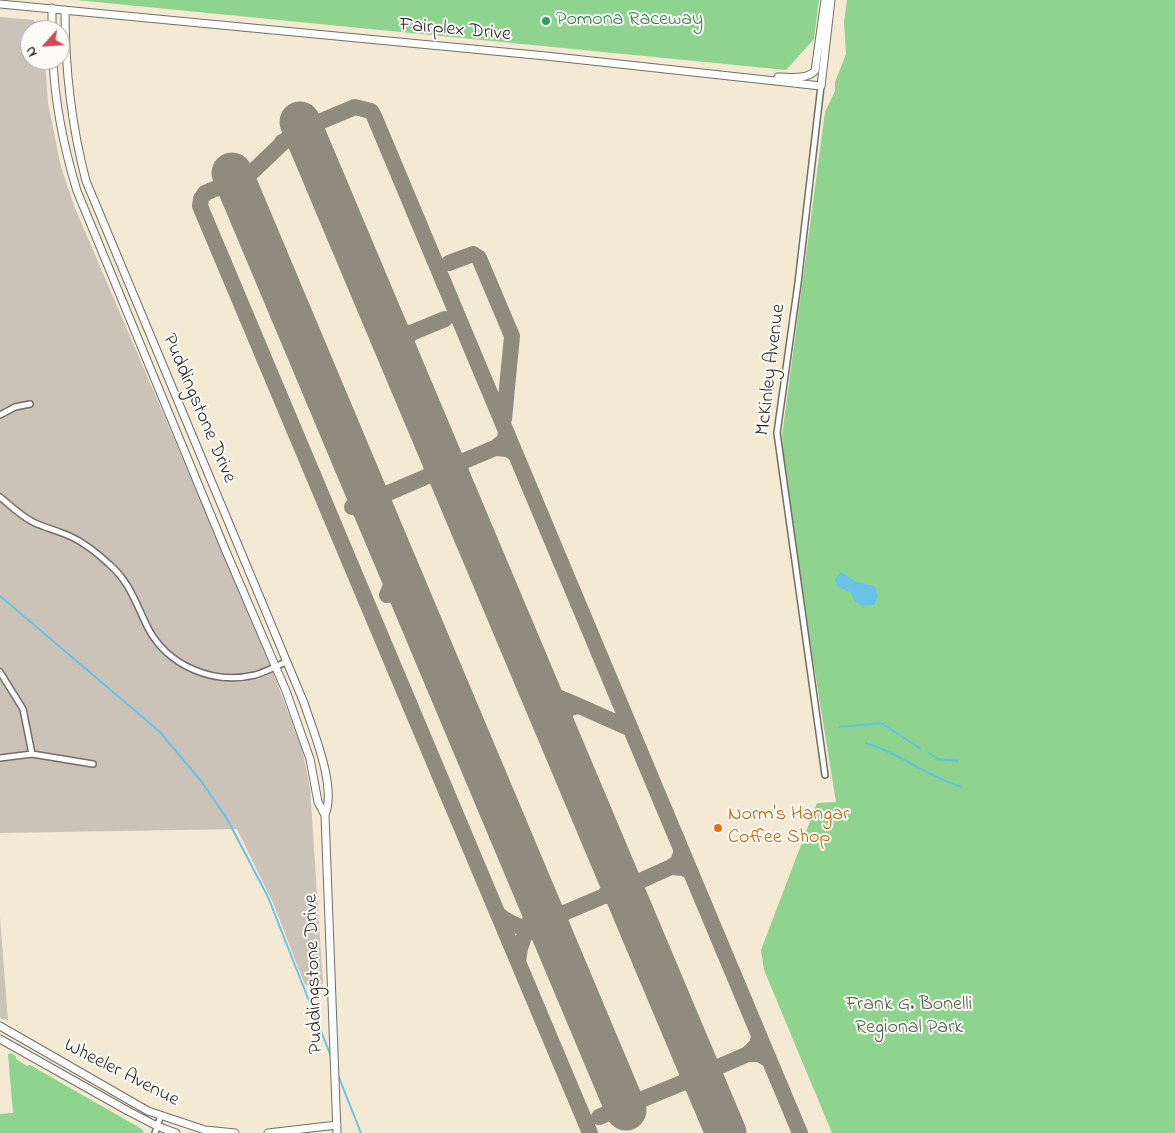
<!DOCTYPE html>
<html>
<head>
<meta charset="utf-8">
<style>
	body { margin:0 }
	#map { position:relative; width:1175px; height:1133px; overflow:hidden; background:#f4ead3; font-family:"Indie Flower",sans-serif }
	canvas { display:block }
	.north { position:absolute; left:20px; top:20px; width:50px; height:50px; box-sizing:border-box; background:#fdfcf7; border:1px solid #a9a8a5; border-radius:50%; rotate:244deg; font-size:14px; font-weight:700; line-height:20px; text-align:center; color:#2b2b2b }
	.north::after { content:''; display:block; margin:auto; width:18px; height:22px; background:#d1495b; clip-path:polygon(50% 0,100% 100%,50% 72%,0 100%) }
</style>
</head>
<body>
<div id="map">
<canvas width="1175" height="1133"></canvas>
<div class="north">N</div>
</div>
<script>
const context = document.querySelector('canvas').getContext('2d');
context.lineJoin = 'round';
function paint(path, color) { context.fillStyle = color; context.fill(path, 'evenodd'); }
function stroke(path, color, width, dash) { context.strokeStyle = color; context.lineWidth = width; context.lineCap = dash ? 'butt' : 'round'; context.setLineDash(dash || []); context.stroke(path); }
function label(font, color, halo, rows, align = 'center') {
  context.font = font + ' "Indie Flower",sans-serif'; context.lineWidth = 4; context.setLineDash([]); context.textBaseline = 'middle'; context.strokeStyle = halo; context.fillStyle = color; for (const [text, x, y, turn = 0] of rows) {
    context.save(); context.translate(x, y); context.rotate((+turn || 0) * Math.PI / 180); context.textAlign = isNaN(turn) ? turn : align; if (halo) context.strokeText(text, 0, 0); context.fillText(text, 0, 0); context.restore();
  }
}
paint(new Path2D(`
	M0,17L33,20L43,27L44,30H30V60H45L48,103L61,167L75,208L263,646L302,749L310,788L323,984L305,985L274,905L237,829L0,833Z
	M0,917L8,1021L0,1018Z`), '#cbc3b8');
paint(new Path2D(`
	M76,0H819L814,39L786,70Z
	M847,0H1175V1133H832L764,970L761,950L817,803L836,802L784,481L782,436L825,112L835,91V82L846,54L844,22Z
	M11,1053L16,1056V1059L27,1066L30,1065L142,1129L144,1133H0V1114L13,1113L8,1054Z`), '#8ed48e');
paint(new Path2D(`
	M841,572L856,582L875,586L878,596L874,605L862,606L855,601L850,592L837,586L835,579Z`), '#69c2e7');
stroke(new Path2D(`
	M0,596L159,731L201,781L226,817L268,897L332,1059
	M839,727L881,723L921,749
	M866,743C900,753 927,777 962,787
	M929,753L938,759L958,761
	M338,1075L361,1133`), '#69c2e7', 2);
stroke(new Path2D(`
	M282,142L294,139L310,143
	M449,263L473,254L479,258L512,336L504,419
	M387,328L395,332L411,333L401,346L400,358
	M411,333L445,319
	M506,431L505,440L495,448L508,449L515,454
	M439,453L455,461H464L455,472L453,486
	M440,456L435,468L428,476H438L452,483
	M464,461L495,448
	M362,483L371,491L386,494L377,504V518
	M362,483L359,499L352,507L367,510L377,518
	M386,494L428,476
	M393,558L394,578L387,595L393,590H401L409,597
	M533,677L545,692L579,706L570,708L560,716L558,734
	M579,706L631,729
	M682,851L678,862L671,867L684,868L691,872
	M615,870L614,885L604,896C618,895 623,900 632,910
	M615,870L627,880L640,881L631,895L632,910
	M640,881L671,867
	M535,894C543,906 547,915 564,913C554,922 554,929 555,941
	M564,913L604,896
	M498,914C514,930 541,929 556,946
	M518,961L520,948L536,904V897
	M759,1036L757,1045L748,1054H759L769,1060
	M693,1056L705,1065L718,1067L710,1078L708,1090L695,1082L682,1083C692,1076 693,1068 693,1057
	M718,1067L748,1054
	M599,1117L682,1083
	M590,1133L200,206L201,199L205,193L249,175L293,133L355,107L371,111L374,116L800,1133`), '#908a7f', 16);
stroke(new Path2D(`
	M300,122L726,1133
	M232,173L626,1110`), '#908a7f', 41);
const street = new Path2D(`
	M821,86L798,283L777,433L825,775
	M0,415L15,407L30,404
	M0,497C11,506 21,516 33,522C43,527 52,529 62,533C80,539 95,551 109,564C130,582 136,604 148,628C168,666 213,685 255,675C266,672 276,666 286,662
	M0,672L23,709L32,754
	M0,758L32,754L93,764
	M155,1133L161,1115`);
const secondary = new Path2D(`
	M0,4L546,56L821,86L831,0
	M65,10C65,69 71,124 86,181L304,703C313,731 337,787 325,815L337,1133
	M52,30V8
	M53,60C55,106 64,148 77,191L225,549L286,691L310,759L318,802L325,815
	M778,77C791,77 805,80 815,71L825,0
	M0,1026L148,1111L205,1130L235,1133
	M0,1039L128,1111L157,1126L176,1133
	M268,1133L337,1125`);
stroke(street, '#716e66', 8);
stroke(secondary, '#716e66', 9);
stroke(street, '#fff', 5);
stroke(secondary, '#fff', 7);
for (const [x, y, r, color] of [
	[546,21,5,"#2e9e5b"],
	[718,828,5,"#e8710a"]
]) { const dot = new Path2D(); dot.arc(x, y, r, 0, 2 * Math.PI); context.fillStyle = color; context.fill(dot); stroke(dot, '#fdfcf7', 2); }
label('20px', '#27864d', '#fdfcf7', [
	["Pomona Raceway",556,21]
], 'left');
label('20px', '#2b2b2b', '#fdfcf7', [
	["Fairplex Drive",455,31,5],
	["McKinley Avenue",772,370,-83],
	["Puddingstone Drive",198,409,67],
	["Puddingstone Drive",315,974,-92],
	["Wheeler Avenue",121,1074,27]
]);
label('20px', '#c56008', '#fdfcf7', [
	["Norm's Hangar",728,816],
	["Coffee Shop",728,839]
], 'left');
label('20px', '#495e49', '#fdfcf7', [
	["Frank G. Bonelli",909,1006],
	["Regional Park",909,1029]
]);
</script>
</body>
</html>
